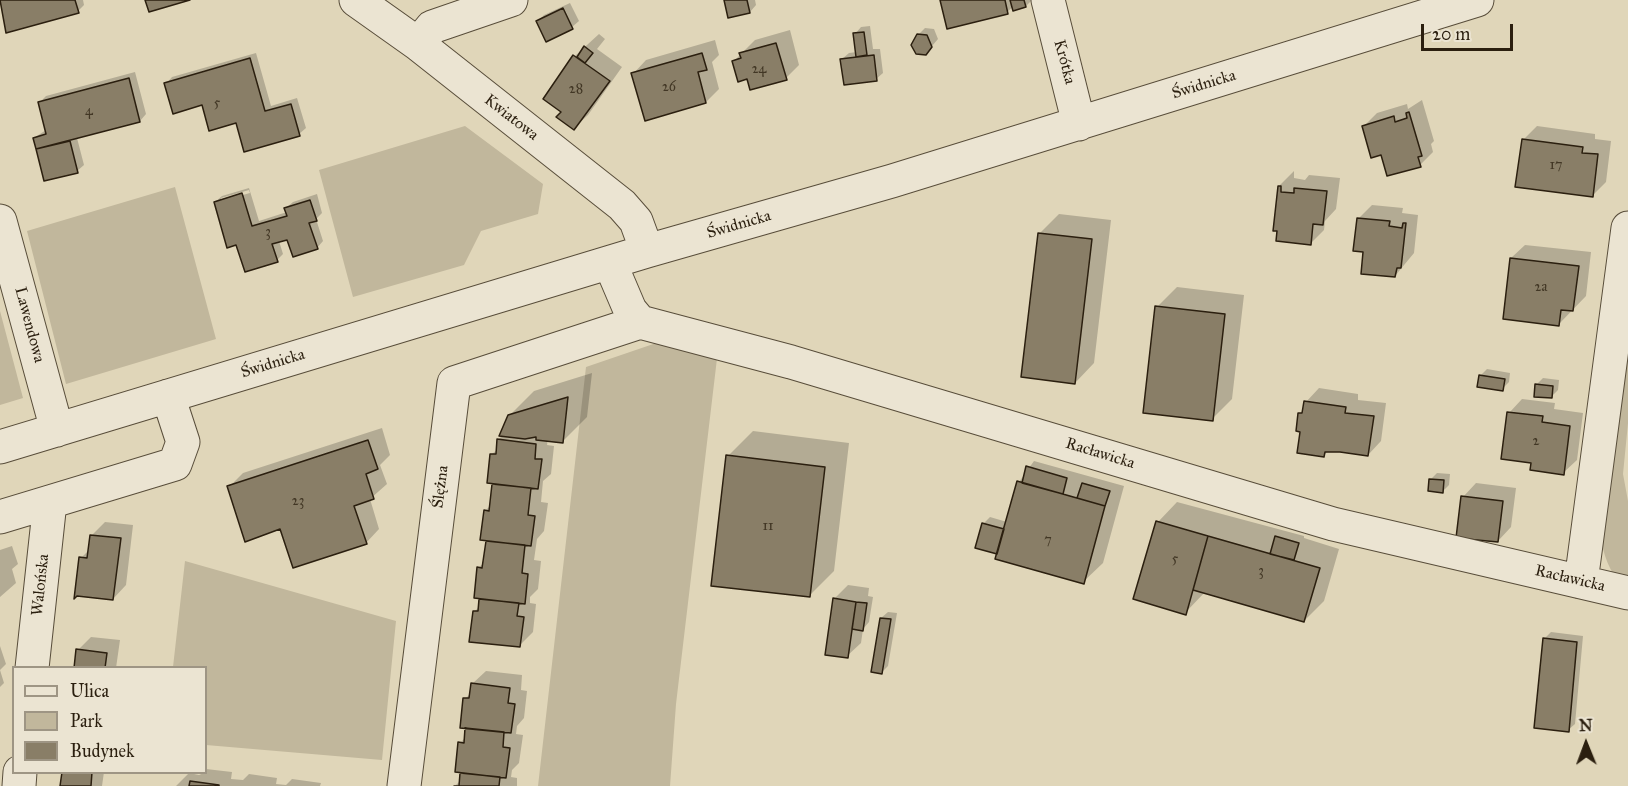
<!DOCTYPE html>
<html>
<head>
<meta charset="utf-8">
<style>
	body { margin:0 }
	#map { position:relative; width:1628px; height:786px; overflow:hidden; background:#e0d6b9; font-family:"IM FELL Great Primer",serif }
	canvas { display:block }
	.legend { position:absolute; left:12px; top:666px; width:195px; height:108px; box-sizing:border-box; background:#ebe4d2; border:2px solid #9e9584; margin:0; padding:8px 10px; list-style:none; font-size:18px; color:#2b1f0f }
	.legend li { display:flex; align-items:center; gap:12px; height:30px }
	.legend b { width:30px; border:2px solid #9e9584 }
	.north { position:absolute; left:1556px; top:714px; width:60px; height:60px; -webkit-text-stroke:4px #ebe4d2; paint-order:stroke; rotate:359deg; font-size:16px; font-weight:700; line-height:24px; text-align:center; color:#2b1f0f }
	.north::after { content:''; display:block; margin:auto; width:21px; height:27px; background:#2b1f0f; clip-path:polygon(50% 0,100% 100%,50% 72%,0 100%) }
	.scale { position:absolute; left:1421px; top:24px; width:92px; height:27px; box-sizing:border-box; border:3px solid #2b1f0f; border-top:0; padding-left:8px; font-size:18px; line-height:21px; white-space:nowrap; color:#2b1f0f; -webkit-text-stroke:4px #ebe4d2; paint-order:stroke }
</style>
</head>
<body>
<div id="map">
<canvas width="1628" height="786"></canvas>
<ul class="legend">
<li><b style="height:8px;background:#ebe4d2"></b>Ulica</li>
<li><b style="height:16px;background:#c1b79c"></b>Park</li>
<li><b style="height:16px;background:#897e67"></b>Budynek</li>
</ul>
<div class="north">N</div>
<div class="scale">20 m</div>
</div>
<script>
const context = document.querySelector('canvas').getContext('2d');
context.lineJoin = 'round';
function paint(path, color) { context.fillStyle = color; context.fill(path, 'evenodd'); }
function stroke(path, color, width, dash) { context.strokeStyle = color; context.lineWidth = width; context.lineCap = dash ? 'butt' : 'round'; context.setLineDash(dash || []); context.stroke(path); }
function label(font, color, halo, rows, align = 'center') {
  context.font = font + ' "IM FELL Great Primer",serif'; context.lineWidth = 5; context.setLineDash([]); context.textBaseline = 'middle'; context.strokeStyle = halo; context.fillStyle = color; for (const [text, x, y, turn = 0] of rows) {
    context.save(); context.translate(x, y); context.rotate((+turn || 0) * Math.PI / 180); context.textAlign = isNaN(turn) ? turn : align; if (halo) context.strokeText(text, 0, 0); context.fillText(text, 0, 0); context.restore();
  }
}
paint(new Path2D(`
	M465,126L543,184L538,214L481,231L464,265L353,297L319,170Z
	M175,187L216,339L66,384L27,231Z
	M1628,296V423L1623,474L1628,501V583L1618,581C1606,565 1602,548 1599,528Z
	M0,311L23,398L0,405Z
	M668,339L718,350L676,704L670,786H538L586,367Z
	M185,561L396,621L382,760L206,745V668L173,667Z`), '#c1b79c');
paint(new Path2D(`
	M0,0H83L84,5L78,11L7,31Z
	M725,0H755L756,5L750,12Z
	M940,0H1032L1026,6H1014L1007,12Z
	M570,3L579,21L572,27L538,21L544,15Z
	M870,26L873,49H880L883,73L876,79L842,59L849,53L857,52L855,34L861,27Z
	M925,28L934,29L938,39L926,53L918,35Z
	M790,30L799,65L786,78L748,77L734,61L755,40Z
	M599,34L605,39L597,49L622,67L588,115L574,128L563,111L545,98L575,56Z
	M715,40L719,55L712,62L719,89L706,102L633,74L646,60Z
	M256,53L271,106L297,98L306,128L299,134L203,103L166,84L172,77Z
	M135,72L146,114L140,121L77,138L84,165L77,171L46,180L34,138L46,130L39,103L46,96Z
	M1422,100L1434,141L1431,144L1433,152L1420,165L1382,153L1364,126L1377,113L1407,104L1408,109Z
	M1537,126L1595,134V139L1611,141L1606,182L1592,196L1523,140Z
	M1294,171V178L1305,180L1309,175L1340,178L1336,209L1325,221L1324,230L1310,244L1275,230L1280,185Z
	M249,188L259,221L287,212L286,208L293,202L317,194L322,213L316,219L323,241L317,248L288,238L279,241L283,254L277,260L237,243L215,202L222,196ZM249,190L250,193L221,201V198Z
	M1372,205L1403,208L1402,213L1418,215L1414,253L1395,276L1359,218Z
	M1059,214L1111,220L1094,363L1075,383L1040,233Z
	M1525,245L1591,252L1586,296L1559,324L1511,258Z
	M1177,287L1244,295L1232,399L1212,419L1157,307Z
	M1487,369L1510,373L1509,382L1502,389L1480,376Z
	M592,373L587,417L562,442L548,440L547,445L554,446L551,474L543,481L541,502L548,503L544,531L537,539L534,560L541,561L538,589L530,597V603L536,604L533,632L519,646L474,612L480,606L481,598L478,568L485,562L487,539L485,511L491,505L494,483L492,454L498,449L499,439L503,435L509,416L534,391Z
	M1543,378L1559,380L1558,390L1552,396L1536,385Z
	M1319,388L1358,394V400L1386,403L1381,441L1368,455L1328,451L1324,455L1302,431L1300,414L1305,409L1306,402Z
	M1522,399L1555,403L1554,409L1583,413L1577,460L1563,473L1532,462L1509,413Z
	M382,428L390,455L380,465L387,484L370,499L379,529L366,543L281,527L229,487L243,473Z
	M753,431L849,443L834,571L809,596L728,456Z
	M1034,461L1124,486L1103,563L1083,582L1000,548L983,524L990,517L1007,522L1019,482Z
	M1437,473L1450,474L1449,485L1443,491L1431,479Z
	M1476,483L1516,488L1511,527L1498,541L1463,497Z
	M1177,502L1304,536V538L1339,549L1324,601L1304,621L1205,592L1185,613L1158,522Z
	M105,522L133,525L126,585L113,599L81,558L90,549L92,535Z
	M12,546L18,564L12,569L16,583L0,597V550Z
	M848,585L869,588L868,596L873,597L869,622L863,629L861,643L847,656L834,599Z
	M888,612L897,613L888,666L882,672L881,618Z
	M1551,632L1583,636L1575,724L1568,730L1544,639Z
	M91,637L120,640L116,668H72L76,663L78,650Z
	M0,646L6,664L0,670L4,683L0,687Z
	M486,671L522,675L521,690L527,691L524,718L517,726L516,734L523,735L519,763L512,770L511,777L517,778V786H455L461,780L460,743L466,737L465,699L471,693L472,684Z
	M206,769L232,772L231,779L243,780L249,774L277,778L276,784L286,785L292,779L321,783L320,786H176L189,773L199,775L206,772Z
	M63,772H104L102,786H59L62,783Z`), '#0003');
const building = new Path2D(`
	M0,0H75L79,13L6,33Z
	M145,0H190L149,12Z
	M724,0H747L750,13L728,18Z
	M940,0H1005L1008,14L947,29Z
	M1010,0H1024L1026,7L1013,11Z
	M563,8L573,29L546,42L536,21Z
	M864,32L867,55L856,57L853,33Z
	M917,34L927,35L932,47L926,55L916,54L911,45Z
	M776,43L787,80L750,90L747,79L738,82L732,61L741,58L739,53Z
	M584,46L593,53L585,63L577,57Z
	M702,53L707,70L698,72L706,103L645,121L631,73Z
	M573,55L610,81L574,130L556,117L561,112L543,99Z
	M874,55L877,81L844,85L840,59Z
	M250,58L265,111L291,104L300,136L244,152L236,123L209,131L202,105L173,114L164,83Z
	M129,78L140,122L36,149L33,138L46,134L38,102Z
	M1409,112L1422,156L1418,157L1421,167L1387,176L1381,155L1371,158L1362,126L1394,116L1395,122L1407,118L1406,113Z
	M1522,139L1583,147L1582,153L1598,154L1593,197L1515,187Z
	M70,141L78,173L44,181L36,149Z
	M1278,186H1281V192L1294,193V188L1327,191L1323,225L1313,224L1311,245L1276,241L1277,231H1273Z
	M242,193L252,226L287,216L284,208L310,200L317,221L309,223L318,249L293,257L287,240L272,244L278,262L245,272L236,245L227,248L214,202Z
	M1357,218L1390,221L1389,226L1402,228L1403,223H1406L1401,268H1397L1395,277L1361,274L1363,252L1353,251Z
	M1038,233L1092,239L1075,384L1021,377Z
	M1510,258L1579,266L1573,311L1561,310L1559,326L1503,319Z
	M1155,306L1225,314L1213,421L1143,413Z
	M1479,375L1505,379L1503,391L1477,387Z
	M1535,384L1553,386L1552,398L1534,397Z
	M568,397L563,443L536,440V437L525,439L499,436L508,415Z
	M1304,401L1346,407L1345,413L1374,416L1368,456L1340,452H1325L1324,457L1297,453L1300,432L1296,431L1298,413H1302Z
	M1507,412L1543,416L1542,422L1570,426L1564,475L1530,470L1531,463L1501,459Z
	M497,439L536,444L535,459H542L538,489L487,483L490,454H496Z
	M368,440L378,469L366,474L374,499L354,506L367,544L293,568L280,529L245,542L227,486Z
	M726,455L825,467L810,597L711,586Z
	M1026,466L1067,478L1063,494L1022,483Z
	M1429,479L1444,480L1443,493L1428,491Z
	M1017,481L1105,506L1084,584L995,559Z
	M1082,483L1110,491L1105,506L1077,498Z
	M492,484L531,488L528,515L535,516L531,546L480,540L484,510L489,511Z
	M1461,496L1503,501L1498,542L1456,538Z
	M1156,521L1208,536L1186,615L1133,599Z
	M982,523L1004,529L997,554L975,548Z
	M90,535L121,538L113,600L77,596L74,599L79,557L87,558Z
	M1208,536L1320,568L1304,622L1193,590Z
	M1275,536L1299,543L1294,560L1270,554Z
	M486,541L525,545L522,573L528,574L525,604L474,598L477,567L482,568Z
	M833,598L856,602L848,658L825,655Z
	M479,599L519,603L517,616L524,617L520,647L469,642L473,611H478Z
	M856,602L867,603L863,631L852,629Z
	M880,618L891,619L882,674L871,672Z
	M1543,638L1577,642L1569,732L1534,728Z
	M76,649L107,653L105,668H74Z
	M471,683L510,688L508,703L515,704L511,733L460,728L463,698H469Z
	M465,728L504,732L503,747L510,748L506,778L455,772L458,742L464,743Z
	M62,772H92L91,786H60Z
	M460,773L500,777L499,786H454H459Z
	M190,781L219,785V786H189Z`);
paint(building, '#897e67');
stroke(building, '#2b1f0f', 1.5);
const minor = new Path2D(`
	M356,0L418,44L622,205L636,221L647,251
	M1048,0L1079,124
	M418,44L432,27L511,0
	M0,221L57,430
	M610,263L630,310L640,322L791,362L1333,524L1628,593
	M0,447L647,251L892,181L1477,0
	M0,517L175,464L183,442L168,396
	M1581,582L1628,228
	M32,668L50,502
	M19,786L20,772
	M404,786L454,383L640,322`);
stroke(minor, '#584d3a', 35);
stroke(minor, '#ebe4d2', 33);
label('14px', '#423725', null, [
	["24",759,70],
	["26",669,88],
	["28",576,90],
	["5",217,104],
	["4",89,112],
	["17",1556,166],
	["3",268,233],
	["2a",1541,288],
	["2",1536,442],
	["23",298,502],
	["11",768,527],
	["7",1048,541],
	["5",1175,560],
	["3",1261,572]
]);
label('16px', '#2b1f0f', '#ebe4d2', [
	["Krótka",1064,62,75],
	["Świdnicka",1204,85,-17],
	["Kwiatowa",511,118,38],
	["Świdnicka",739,225,-16],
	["Lawendowa",29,325,75],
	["Świdnicka",273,364,-17],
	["Racławicka",1100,454,17],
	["Ślężna",441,487,-83],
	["Racławicka",1570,579,13],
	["Walońska",41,585,-84]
]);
</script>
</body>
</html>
